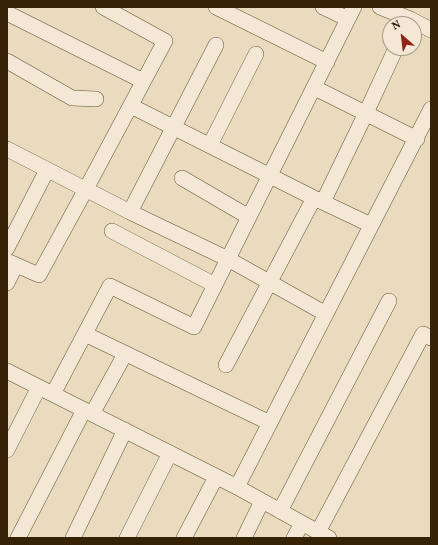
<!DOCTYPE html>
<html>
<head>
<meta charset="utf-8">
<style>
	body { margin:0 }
	#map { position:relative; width:438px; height:545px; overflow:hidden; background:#ebdbbe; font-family:Vollkorn,serif }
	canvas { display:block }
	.frame { position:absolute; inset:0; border:8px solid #362205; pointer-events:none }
	.north { position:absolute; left:382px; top:16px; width:40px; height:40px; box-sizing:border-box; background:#f2e8d5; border:1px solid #a79982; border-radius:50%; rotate:332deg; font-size:11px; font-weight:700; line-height:16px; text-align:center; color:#362205 }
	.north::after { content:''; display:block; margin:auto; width:14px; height:18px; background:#8f2418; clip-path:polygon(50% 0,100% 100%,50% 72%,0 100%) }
</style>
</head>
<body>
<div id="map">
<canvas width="438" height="545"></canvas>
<div class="frame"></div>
<div class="north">N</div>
</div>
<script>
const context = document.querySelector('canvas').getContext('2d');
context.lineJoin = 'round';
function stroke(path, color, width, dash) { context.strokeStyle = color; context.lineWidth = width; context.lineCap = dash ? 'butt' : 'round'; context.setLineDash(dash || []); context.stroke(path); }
const minor = new Path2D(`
	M216,7L327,62
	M323,7L348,19
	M380,7L410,19
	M7,13L143,81
	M408,24L410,19L431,30
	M7,61L72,98L96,99
	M315,88L417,139
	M131,106L314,198
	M210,145L256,54
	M7,149L130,212L228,259L326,314
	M182,178L249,217
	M323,202L366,113L396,48
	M130,212L216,45
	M112,231L215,285
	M7,248L47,170
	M7,261L39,275L86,189L165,41L103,7
	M7,283L16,265
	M85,334L270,423
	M226,365L314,198L371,225
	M7,371L237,487L431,109
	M53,394L110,286L194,327L354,7
	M92,414L125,354
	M7,450L39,387
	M237,487L329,538
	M280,511L389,301
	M318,532L423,334L431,338
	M18,538L84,410
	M73,538L125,430
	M127,538L170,453
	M184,538L216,477
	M244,538L262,501
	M294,538L302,523`);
stroke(minor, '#635033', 16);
stroke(minor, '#f2e8d5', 15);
</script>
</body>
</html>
